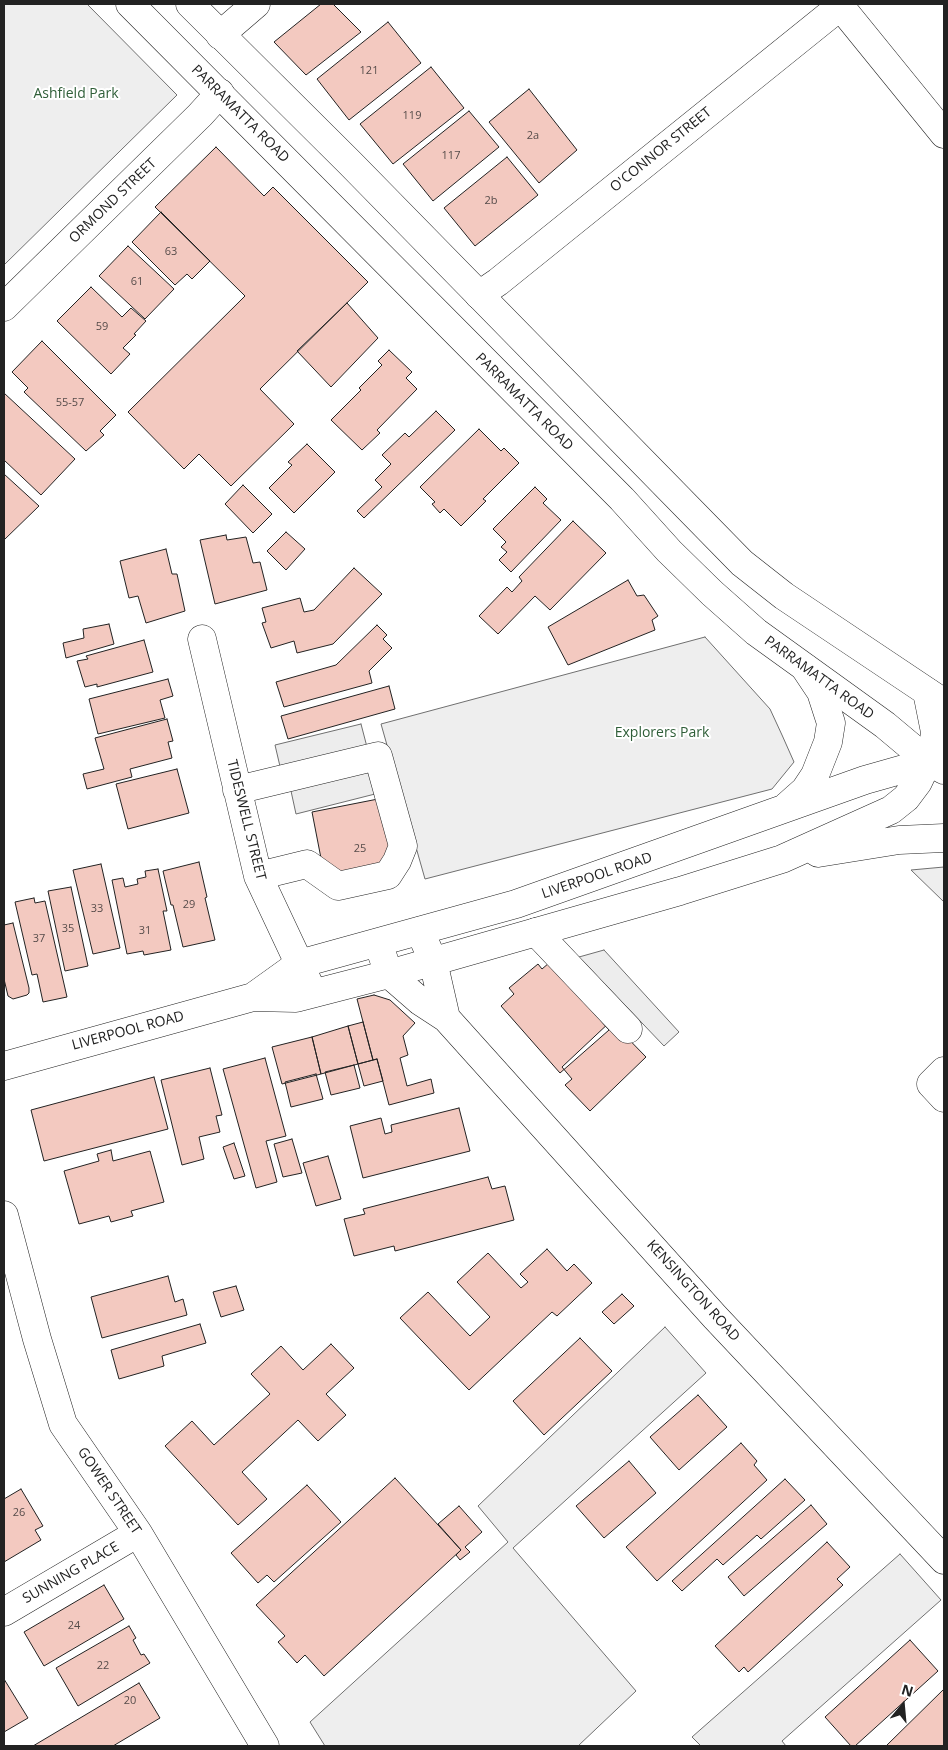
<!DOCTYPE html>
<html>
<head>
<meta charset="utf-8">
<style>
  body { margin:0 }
  #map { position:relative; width:948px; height:1750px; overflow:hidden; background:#fff; font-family:"Open Sans",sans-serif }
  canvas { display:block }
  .frame { position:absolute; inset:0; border:5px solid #222; pointer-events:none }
  .north { position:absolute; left:878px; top:1680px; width:50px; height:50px; -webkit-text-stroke:4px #fff; paint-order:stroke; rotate:17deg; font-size:14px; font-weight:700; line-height:20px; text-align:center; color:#222 }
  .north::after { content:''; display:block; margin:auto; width:18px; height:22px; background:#222; clip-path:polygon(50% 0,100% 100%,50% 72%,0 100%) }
</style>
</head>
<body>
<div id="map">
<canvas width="948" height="1750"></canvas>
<div class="frame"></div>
<div class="north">N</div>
</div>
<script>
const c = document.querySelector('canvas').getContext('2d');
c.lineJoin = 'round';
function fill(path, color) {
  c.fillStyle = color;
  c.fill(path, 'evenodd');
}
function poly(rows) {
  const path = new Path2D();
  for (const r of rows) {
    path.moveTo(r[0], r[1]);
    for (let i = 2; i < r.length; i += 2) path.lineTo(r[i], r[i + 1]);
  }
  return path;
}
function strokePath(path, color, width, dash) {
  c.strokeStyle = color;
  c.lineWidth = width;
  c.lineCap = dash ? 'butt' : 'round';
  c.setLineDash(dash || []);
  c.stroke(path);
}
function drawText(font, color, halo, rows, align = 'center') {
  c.font = font + ' "Open Sans",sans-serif';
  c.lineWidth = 4;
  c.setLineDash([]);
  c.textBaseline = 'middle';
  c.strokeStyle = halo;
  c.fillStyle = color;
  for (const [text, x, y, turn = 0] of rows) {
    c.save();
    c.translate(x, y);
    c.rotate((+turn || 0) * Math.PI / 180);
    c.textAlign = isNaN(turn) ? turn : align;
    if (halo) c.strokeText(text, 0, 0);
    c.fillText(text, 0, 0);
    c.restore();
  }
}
const green = poly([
  [4,4,87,4,177,95,4,265,4,4],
  [705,637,770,709,782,735,794,762,772,789,425,879,381,724,705,637],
  [944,867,944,902,911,870,944,867],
  [665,1327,706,1373,513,1548,636,1691,578,1746,325,1746,310,1722,508,1542,478,1506,665,1327],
  [900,1554,941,1600,782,1741,786,1746,701,1746,692,1737,900,1554]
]);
const parking = poly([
  [361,724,379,793,296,814,291,791,286,792,275,745,361,724],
  [604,950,679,1032,664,1046,579,957,604,950]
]);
const building = poly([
  [321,4,333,4,361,32,306,75,274,42,321,4],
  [388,22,421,63,349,120,317,79,388,22],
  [431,67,464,108,393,164,360,124,431,67],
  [529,89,577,150,539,183,489,122,529,89],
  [469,111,499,147,433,201,403,164,469,111],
  [216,147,264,196,273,187,368,282,260,389,294,424,231,486,199,454,184,469,128,412,245,296,155,207,216,147],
  [507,157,538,195,475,246,444,208,507,157],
  [161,212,210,261,192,279,187,274,175,285,132,242,161,212],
  [128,246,174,289,145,319,99,276,128,246],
  [91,287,122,317,131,308,146,321,134,334,136,335,123,348,130,354,111,374,57,321,91,287],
  [347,303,378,338,331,387,297,351,347,303],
  [42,341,116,415,100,431,104,435,86,451,24,392,28,388,12,372,42,341],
  [389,350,412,372,406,378,417,389,377,430,380,433,362,450,331,420,361,390,359,388,382,365,378,361,389,350],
  [4,393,75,459,41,495,4,460,4,393],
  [436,411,455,430,364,518,357,511,382,487,375,480,391,464,382,455,405,433,409,437,436,411],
  [479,429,501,451,504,448,519,463,483,499,486,501,461,526,444,509,440,513,432,504,435,502,420,487,479,429],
  [307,444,335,472,294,513,269,488,292,465,288,462,307,444],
  [4,474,39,506,4,540,4,474],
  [243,485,272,514,253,533,225,504,243,485],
  [535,487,547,499,543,503,561,520,511,572,499,560,507,552,501,547,506,542,493,529,535,487],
  [573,521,606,553,550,610,535,596,498,634,479,616,507,587,512,592,522,581,519,577,573,521],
  [286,532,305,549,286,570,267,551,286,532],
  [226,535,227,540,246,537,253,563,260,562,267,590,215,604,200,540,226,535],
  [166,549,172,574,177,574,185,611,146,623,138,596,129,598,120,561,166,549],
  [354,568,382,594,333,644,297,653,294,641,271,648,262,623,266,622,262,608,300,598,304,612,314,610,354,568],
  [628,580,637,596,644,595,658,616,652,620,655,630,568,665,548,627,628,580],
  [109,624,114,644,66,658,63,643,84,638,83,629,109,624],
  [377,625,387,635,383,639,392,648,369,671,372,683,284,707,276,682,336,665,377,625],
  [144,640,153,672,97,687,97,684,85,687,77,661,88,659,86,656,144,640],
  [168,679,173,696,160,700,165,718,98,734,89,699,168,679],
  [389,686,395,709,288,739,281,716,389,686],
  [167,719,173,741,168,742,172,758,130,769,132,777,87,789,83,774,104,769,95,738,167,719],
  [177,769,189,813,128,829,116,784,177,769],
  [378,799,384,829,396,826,404,869,326,884,312,812,378,799],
  [199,862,207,897,205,898,215,940,183,947,173,905,171,905,163,871,199,862],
  [101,864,120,948,93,954,73,870,101,864],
  [158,869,167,911,163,911,171,950,144,955,143,951,127,954,112,880,123,878,125,887,138,884,137,879,146,877,145,871,158,869],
  [71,887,88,966,65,971,48,891,71,887],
  [34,898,35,903,45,901,67,997,43,1002,37,974,32,975,15,902,34,898],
  [13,923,29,988,29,993,27,995,13,999,8,996,4,979,4,925,13,923],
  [549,963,609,1030,560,1073,501,1006,514,994,509,988,538,964,542,969,549,963],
  [374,995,390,1000,415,1023,403,1036,408,1055,400,1058,407,1086,431,1079,434,1093,389,1105,377,1059,373,1060,357,999,374,995],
  [611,1021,646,1057,590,1111,565,1085,572,1079,562,1067,611,1021],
  [363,1022,373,1060,358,1064,348,1026,363,1022],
  [348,1026,358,1064,321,1074,312,1037,348,1026],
  [312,1037,321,1074,282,1084,272,1047,312,1037],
  [265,1058,286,1136,266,1141,277,1182,256,1188,223,1069,265,1058],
  [377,1059,383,1081,364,1086,358,1064,377,1059],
  [354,1065,360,1088,331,1095,325,1072,354,1065],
  [210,1068,222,1115,216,1116,220,1132,199,1137,204,1159,182,1165,161,1080,210,1068],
  [316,1074,323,1099,291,1107,285,1082,316,1074],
  [154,1077,168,1129,44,1161,31,1110,154,1077],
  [459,1108,470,1151,363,1178,350,1126,381,1118,385,1134,392,1132,391,1125,459,1108],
  [292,1139,302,1173,283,1177,274,1144,292,1139],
  [234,1143,245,1176,234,1179,223,1147,234,1143],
  [111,1150,113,1161,150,1151,164,1202,131,1211,133,1216,111,1222,109,1216,79,1224,64,1171,99,1161,97,1154,111,1150],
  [328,1156,341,1199,316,1206,303,1163,328,1156],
  [488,1177,492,1189,505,1186,514,1220,395,1251,394,1246,354,1256,344,1219,365,1214,363,1209,488,1177],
  [547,1249,567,1271,574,1264,592,1283,557,1316,552,1312,469,1390,400,1318,428,1292,470,1336,490,1317,457,1282,488,1253,521,1288,528,1282,520,1274,547,1249],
  [168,1276,175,1302,183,1299,187,1315,102,1338,91,1297,168,1276],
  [236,1286,244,1310,221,1317,213,1292,236,1286],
  [622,1294,634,1306,614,1324,602,1312,622,1294],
  [200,1324,206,1343,162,1356,164,1366,119,1379,111,1350,200,1324],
  [580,1338,612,1371,544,1435,513,1401,580,1338],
  [331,1344,354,1368,326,1394,346,1415,318,1441,298,1420,242,1472,267,1499,238,1525,165,1446,192,1421,214,1445,270,1394,251,1374,281,1346,303,1370,331,1344],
  [698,1395,727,1427,679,1470,650,1437,698,1395],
  [741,1443,757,1461,754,1465,767,1480,657,1581,626,1547,741,1443],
  [629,1461,656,1493,604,1538,576,1506,629,1461],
  [395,1478,461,1550,324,1676,305,1655,297,1663,278,1642,285,1636,256,1605,395,1478],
  [785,1479,805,1500,761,1539,757,1535,723,1565,717,1559,682,1591,672,1581,785,1479],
  [307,1485,341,1522,274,1582,267,1575,258,1583,231,1553,307,1485],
  [21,1489,43,1526,35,1530,41,1540,4,1562,4,1499,21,1489],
  [811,1505,827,1524,744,1596,728,1577,811,1505],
  [459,1506,482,1532,465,1547,470,1552,460,1560,456,1555,461,1550,438,1524,459,1506],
  [827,1542,850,1567,837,1579,843,1585,748,1672,744,1667,739,1672,715,1646,827,1542],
  [104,1585,124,1619,44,1666,24,1632,104,1585],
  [129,1626,136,1638,133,1640,141,1655,144,1654,150,1663,78,1706,56,1668,129,1626],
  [910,1640,938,1671,855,1746,851,1746,825,1717,910,1640],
  [4,1679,28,1718,4,1732,4,1679],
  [139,1683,160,1718,113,1746,33,1746,139,1683],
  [944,1689,944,1746,886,1746,944,1689]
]);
const minor = poly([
  [840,6,944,134],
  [220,35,256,4],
  [479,295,498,282,843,4],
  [4,307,200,115,220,93],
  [202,639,258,876,313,993],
  [237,790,378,756,403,846,397,861,388,875,338,886,307,864,258,876],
  [420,931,433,961,446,1018],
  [536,932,628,1029],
  [378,943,389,974,420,1001,446,1018,715,1317,944,1560],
  [944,1071,931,1084,944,1098],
  [4,1215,37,1339,63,1424,138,1533,265,1746],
  [4,1612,138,1533]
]);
const major = poly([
  [130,4,622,499,669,551,712,593,756,632,885,725,928,761,944,770],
  [190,4,350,163,742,563,784,596,944,703]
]);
const highway = poly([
  [787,806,805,790,815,775,828,742,831,723,821,692,805,668],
  [818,853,899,840,944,838],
  [253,997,299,964,516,904,865,780,939,759],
  [4,1066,253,997,296,998,389,974,680,891,782,859,891,810,906,798,918,782,928,761,933,748,935,732,927,692]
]);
const numberNames = [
  ["121",369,71],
  ["119",412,116],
  ["2a",533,136],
  ["117",451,156],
  ["2b",491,201],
  ["63",171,252],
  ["61",137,282],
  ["59",102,327],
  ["55-57",70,403],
  ["25",360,849],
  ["29",189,905],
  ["33",97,909],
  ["35",68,929],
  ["31",145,931],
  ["37",39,939],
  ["26",19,1513],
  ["24",74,1626],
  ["22",103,1666],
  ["20",130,1701]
];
const parkNames = [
  ["Ashfield Park",76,94],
  ["Explorers Park",662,733]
];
const streetNames = [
  ["PARRAMATTA ROAD",240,114,45],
  ["O'CONNOR STREET",661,150,-39],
  ["ORMOND STREET",113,201,-44],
  ["PARRAMATTA ROAD",524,402,45],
  ["PARRAMATTA ROAD",819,678,36],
  ["TIDESWELL STREET",246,820,76],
  ["LIVERPOOL ROAD",597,876,-19],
  ["LIVERPOOL ROAD",128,1031,-15],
  ["KENSINGTON ROAD",693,1291,48],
  ["GOWER STREET",109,1491,56],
  ["SUNNING PLACE",71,1573,-30]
];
fill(green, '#eee');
strokePath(green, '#6f6f6f', 1);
fill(parking, '#ededed');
strokePath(parking, '#6f6f6f', 1);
fill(building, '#f3c9c0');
strokePath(building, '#222', 1);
strokePath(minor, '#222', 29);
strokePath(major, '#222', 29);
strokePath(highway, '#222', 29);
strokePath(minor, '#fff', 28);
strokePath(major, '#fff', 28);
strokePath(highway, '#fff', 28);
drawText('11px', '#564c4a', null, numberNames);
drawText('14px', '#2f5e38', '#fff', parkNames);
drawText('14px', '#222', '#fff', streetNames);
</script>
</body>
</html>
